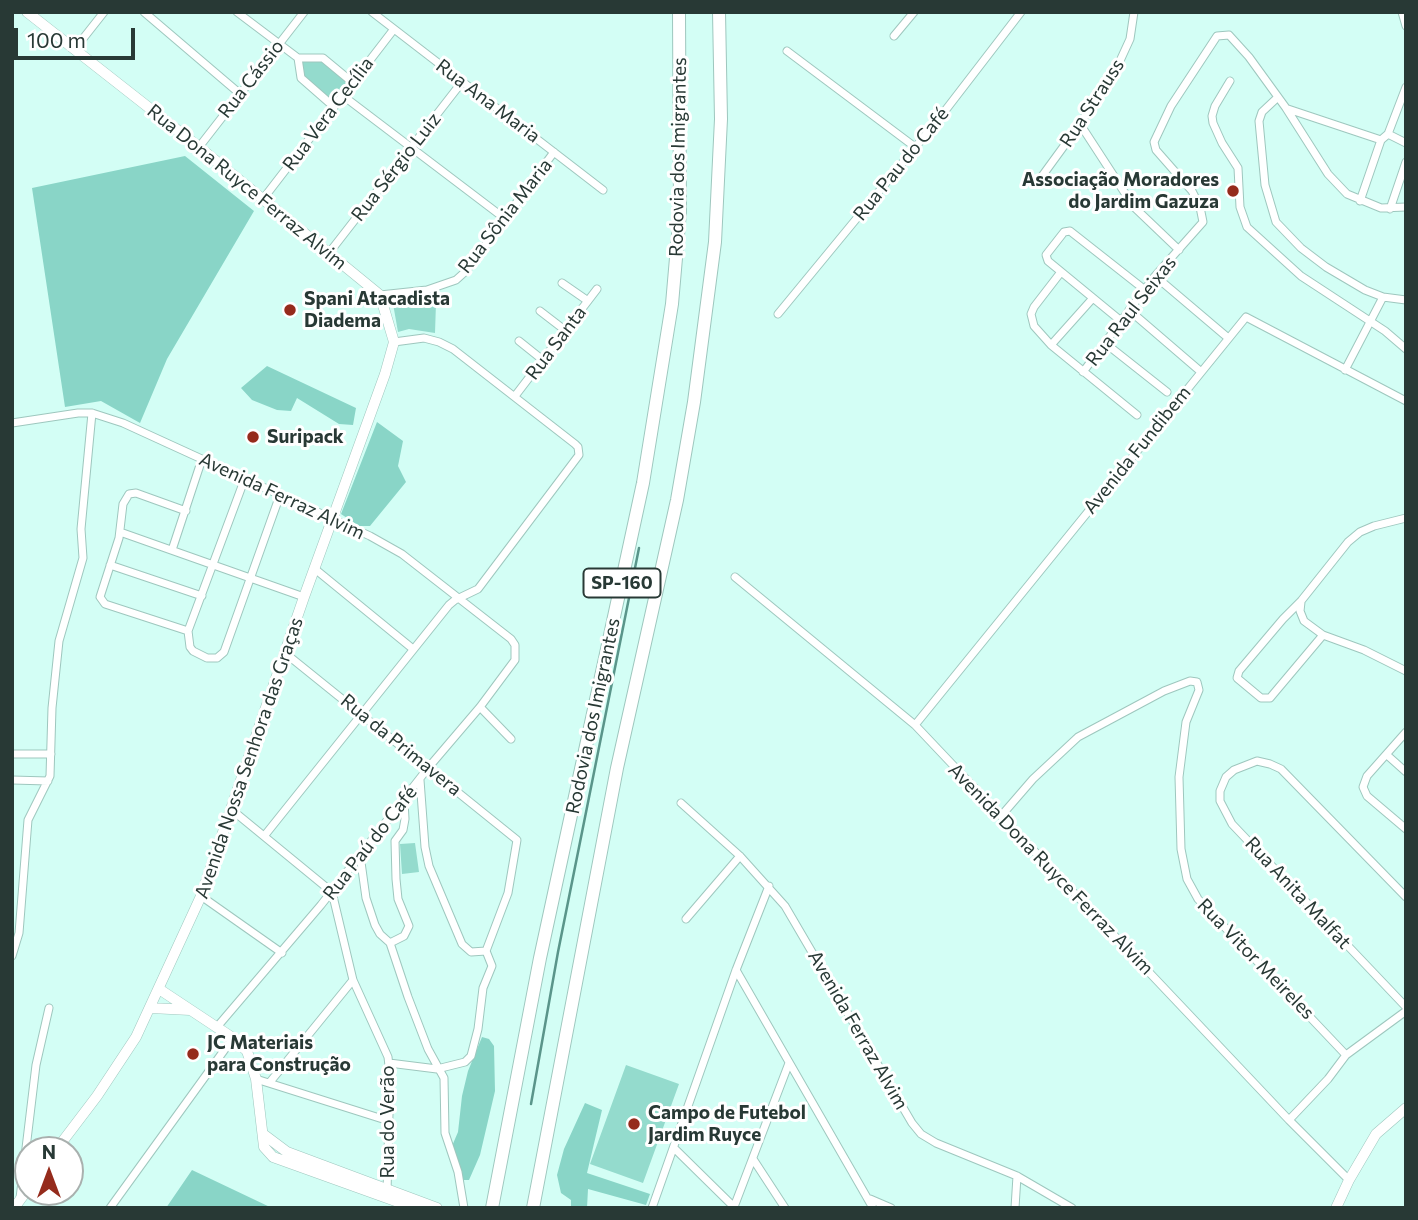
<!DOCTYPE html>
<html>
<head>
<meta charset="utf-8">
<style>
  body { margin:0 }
  #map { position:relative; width:1418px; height:1220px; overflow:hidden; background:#d3fef5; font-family:Commissioner,sans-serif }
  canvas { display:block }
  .frame { position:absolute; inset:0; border:14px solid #283935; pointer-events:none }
  .north { position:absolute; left:14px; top:1136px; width:70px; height:70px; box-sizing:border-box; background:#fff; border:2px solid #a9b0ae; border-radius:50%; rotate:0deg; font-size:19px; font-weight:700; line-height:28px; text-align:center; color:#283935 }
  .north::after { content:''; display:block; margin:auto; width:24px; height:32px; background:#952b1c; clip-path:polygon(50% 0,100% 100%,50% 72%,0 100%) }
  .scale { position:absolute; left:14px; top:28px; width:121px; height:32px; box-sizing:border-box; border:4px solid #283935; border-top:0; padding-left:9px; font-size:21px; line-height:24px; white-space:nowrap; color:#283935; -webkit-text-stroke:5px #fff; paint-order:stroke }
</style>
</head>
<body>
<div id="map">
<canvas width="1418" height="1220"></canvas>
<div class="frame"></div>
<div class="north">N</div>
<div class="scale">100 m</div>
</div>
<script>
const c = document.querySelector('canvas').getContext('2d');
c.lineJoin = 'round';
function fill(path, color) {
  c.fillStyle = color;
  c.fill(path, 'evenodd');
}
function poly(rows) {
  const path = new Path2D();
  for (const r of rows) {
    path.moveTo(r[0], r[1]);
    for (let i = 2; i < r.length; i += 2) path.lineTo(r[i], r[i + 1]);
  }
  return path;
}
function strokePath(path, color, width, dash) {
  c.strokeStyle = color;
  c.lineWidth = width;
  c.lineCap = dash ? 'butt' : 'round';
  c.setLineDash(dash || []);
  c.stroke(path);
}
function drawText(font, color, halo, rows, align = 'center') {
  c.font = font + ' Commissioner,sans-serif';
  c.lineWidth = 6;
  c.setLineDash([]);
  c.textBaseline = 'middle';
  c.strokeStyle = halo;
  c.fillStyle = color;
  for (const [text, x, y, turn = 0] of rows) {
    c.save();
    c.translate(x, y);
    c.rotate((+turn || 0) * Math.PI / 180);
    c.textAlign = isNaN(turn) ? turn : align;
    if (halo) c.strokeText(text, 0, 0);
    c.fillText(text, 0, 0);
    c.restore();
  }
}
const green = poly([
  [316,56,352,82,333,106,301,78,298,58],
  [434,296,436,303,435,333,409,329,398,332,392,298,414,299],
  [415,843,419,872,402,874,400,844],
  [626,1065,679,1084,643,1183,590,1164]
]);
const forest = poly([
  [185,156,254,211,167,359,140,423,101,401,65,407,32,188],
  [267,366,356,408,353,425,339,424,297,398,291,411,277,410,252,400,241,388],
  [377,422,403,441,398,466,406,482,370,526,359,526,341,514],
  [482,1037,489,1039,494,1046,495,1091,480,1155,469,1180,463,1180,452,1146,458,1132,462,1096,468,1071],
  [585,1103,602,1110,587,1173,650,1194,646,1205,588,1189,587,1208,571,1208,571,1200,561,1193,557,1175,564,1149],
  [192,1170,272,1208,166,1208]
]);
const stream = poly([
  [531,1104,558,952,639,548]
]);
const minor = poly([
  [144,12,239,93],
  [237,12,298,58],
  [372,12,603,190],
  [1402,12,1406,26],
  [894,36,914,12],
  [74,50,104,12],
  [787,51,915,147],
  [298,58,301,78,333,106],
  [298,58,323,58,352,82],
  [1230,81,1215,106,1212,116,1213,123,1222,143,1238,168,1240,207,1247,227,1301,276,1385,331,1406,349],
  [1406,87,1388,134,1406,143],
  [342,95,504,218],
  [1278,97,1262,112,1259,121,1265,185,1276,222,1301,248,1326,267,1365,290,1383,297,1406,300],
  [1288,109,1381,140,1388,134],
  [1080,124,1134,207,1179,250],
  [199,147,304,12],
  [1032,183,1037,183,1080,124,1119,63,1130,39,1134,12],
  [263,199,394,29],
  [1360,201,1381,140],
  [1390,209,1406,162],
  [329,253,462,82],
  [1061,272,1034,307,1031,314,1034,326,1051,345,1137,415],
  [1155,276,1227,337],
  [562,283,588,301],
  [380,295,427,290,456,280,466,271,554,152],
  [1129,310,1200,371],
  [540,311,566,331],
  [778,314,941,116,1021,12],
  [1121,321,1048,261,1046,255,1064,232,1070,231,1145,290],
  [519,341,544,361],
  [1105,343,1167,392],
  [1051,345,1093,298],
  [1345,370,1383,297],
  [1083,372,1155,276,1203,222,1200,207,1192,191,1156,150,1154,142,1171,106,1217,36,1229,35,1249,57,1286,108,1328,174,1347,194,1381,208,1406,207],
  [515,396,597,289],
  [12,423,78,413,92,413,123,423,370,536,402,554,511,639,515,645,515,660,480,707,428,768,321,905,217,1027],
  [245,478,188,631,190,647,193,651,207,658,217,658,224,652,280,495],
  [186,511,136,493,129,494,123,504,119,538,100,597,105,604,188,631],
  [120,532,304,597],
  [172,550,202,459],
  [110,565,202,596],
  [315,569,413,649],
  [735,577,915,725,1289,1120,1349,1180],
  [1301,602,1300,611,1304,621,1323,635,1364,650,1406,671],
  [1323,635,1270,698,1261,698,1237,678,1239,671,1283,619,1301,601,1348,542,1360,532,1374,526,1406,518],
  [285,653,517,840,508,893,486,951,492,966,483,988,478,1029,471,1056,465,1062,437,1069,389,1063],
  [480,707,511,739],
  [915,725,1246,317,1406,401],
  [1406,732,1367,776,1363,787,1367,796,1406,829],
  [12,754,51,754],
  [1387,755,1406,772],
  [12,780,48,781],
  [420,780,425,847,429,866,462,944,471,952,486,951],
  [681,803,740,856,785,906,912,1123,921,1134,936,1143,1017,1176,1072,1208],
  [232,810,332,892,353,980,388,1057,390,1075,387,1193],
  [1001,816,1033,779,1078,737,1164,691,1190,681,1197,682,1199,690,1186,722,1179,777,1181,849,1187,879,1198,899,1346,1055],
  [265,835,449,605,455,600,478,589,579,455,578,447,575,444,453,349,439,342,424,338,394,342],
  [360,855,366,898,375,925,380,934,390,943,408,997,428,1049,444,1078,445,1133,458,1172,464,1208],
  [201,896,282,953],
  [1406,897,1281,769,1270,764,1257,761,1234,770,1226,777,1220,791,1220,801,1232,824,1406,1007],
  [686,919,740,856],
  [390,943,404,936,409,926,398,899,396,879,395,841,403,830,405,819,404,801],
  [12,956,19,933,28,820,50,776,52,708,59,641,83,558,81,529,92,413],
  [736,970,873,1208],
  [256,1079,389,1121],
  [270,1082,353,980],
  [1289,1120,1328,1079,1346,1055,1406,1011],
  [674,1148,735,1208],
  [753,1159,785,1208],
  [20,1198,36,1065,49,1008],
  [870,1199,891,1208],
  [734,1207,789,1063],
  [110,1208,233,1038],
  [652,1208,736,970,769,886],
  [1015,1208,1017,1176]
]);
const secondary = poly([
  [27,12,199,147,380,295,394,342,385,374,304,597,201,896,136,1037,97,1096,56,1150],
  [159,989,233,1038,247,1051,256,1079,264,1147,273,1157,415,1208],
  [151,1008,190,1010],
  [263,1134,287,1152,437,1208],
  [14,1208,28,1189],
  [1336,1208,1349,1180,1376,1134,1406,1108]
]);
const motorway = poly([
  [492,1208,540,958,643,483,672,304,680,212,679,12],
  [533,1208,617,768,677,500,694,402,715,242,721,119,719,12]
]);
const markers = [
  [1233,191,7,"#952b1c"],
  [290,310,7,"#952b1c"],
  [253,437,7,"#952b1c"],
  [193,1054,7,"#952b1c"],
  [634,1124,7,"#952b1c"]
];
const shields = [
  [622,583,77]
];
const shieldNames = [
  ["SP-160",622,583]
];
const streetNames = [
  ["Rua Cássio",251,79,-52],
  ["Rua Ana Maria",488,101,37],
  ["Rua Strauss",1092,103,-57],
  ["Rua Vera Cecília",328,114,-53],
  ["Rodovia dos Imigrantes",678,157,-89],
  ["Rua Pau do Café",901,164,-51],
  ["Rua Sérgio Luiz",396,167,-52],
  ["Rua Dona Ruyce Ferraz Alvim",247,187,39],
  ["Rua Sônia Maria",505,216,-52],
  ["Rua Raul Seixas",1131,311,-52],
  ["Rua Santa",556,343,-53],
  ["Avenida Fundibem",1137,450,-51],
  ["Avenida Ferraz Alvim",282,496,25],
  ["Rodovia dos Imigrantes",593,716,-78],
  ["Rua da Primavera",401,745,39],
  ["Avenida Nossa Senhora das Graças",249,758,-71],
  ["Rua Paú do Café",370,843,-52],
  ["Avenida Dona Ruyce Ferraz Alvim",1051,869,46],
  ["Rua Anita Malfat",1298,893,47],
  ["Rua Vitor Meireles",1256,959,46],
  ["Avenida Ferraz Alvim",858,1030,60],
  ["Rua do Verão",388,1122,-90]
];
const poiNames = [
  ["Associação Moradores",1219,180,"right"],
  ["do Jardim Gazuza",1219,202,"right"],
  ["Spani Atacadista",304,299],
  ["Diadema",304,321],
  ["Suripack",267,437],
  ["JC Materiais",207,1043],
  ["para Construção",207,1065],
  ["Campo de Futebol",648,1113],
  ["Jardim Ruyce",648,1135]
];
fill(green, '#94dbcd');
fill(forest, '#89d5c7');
strokePath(stream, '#5a958a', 2.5);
strokePath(minor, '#9ec7be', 9);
strokePath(secondary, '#9ec7be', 11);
strokePath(motorway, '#9ec7be', 14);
strokePath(minor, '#fff', 7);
strokePath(secondary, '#fff', 10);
strokePath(motorway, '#fff', 12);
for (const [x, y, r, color] of markers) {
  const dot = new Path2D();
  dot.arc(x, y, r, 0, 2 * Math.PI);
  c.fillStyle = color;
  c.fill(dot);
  strokePath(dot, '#fff', 2.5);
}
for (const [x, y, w] of shields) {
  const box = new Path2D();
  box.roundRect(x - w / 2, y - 14.5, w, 29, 5);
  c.fillStyle = '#fff';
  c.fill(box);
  strokePath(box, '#283935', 2);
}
drawText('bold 18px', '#283935', null, shieldNames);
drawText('19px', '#283935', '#fff', streetNames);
drawText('bold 19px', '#283935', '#fff', poiNames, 'left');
</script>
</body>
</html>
